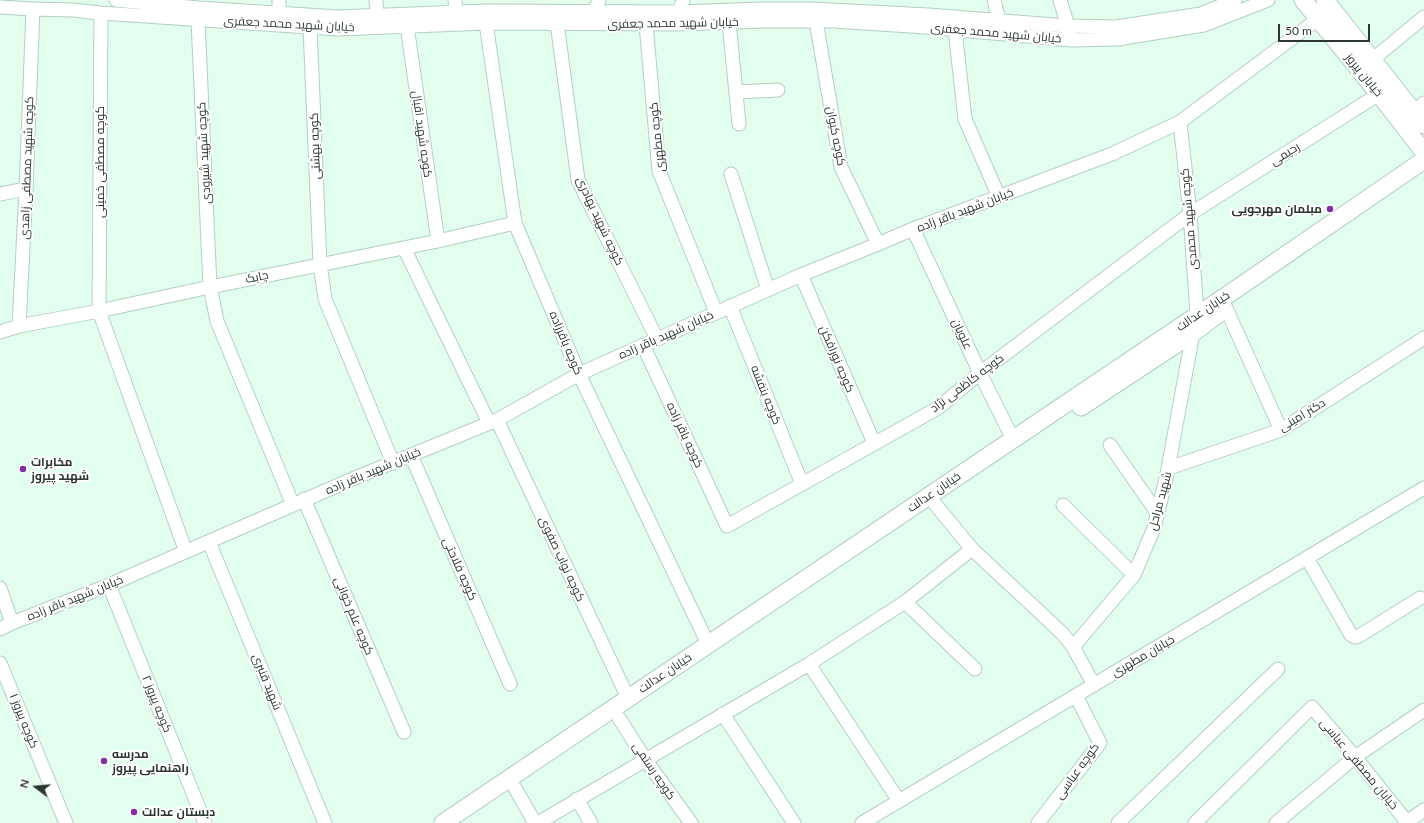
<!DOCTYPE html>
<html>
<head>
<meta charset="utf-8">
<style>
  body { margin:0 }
  #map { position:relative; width:1424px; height:823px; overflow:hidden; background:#e2feef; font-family:Lato,sans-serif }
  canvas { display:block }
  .north { position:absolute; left:16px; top:767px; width:40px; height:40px; -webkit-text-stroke:3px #fff; paint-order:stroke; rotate:286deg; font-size:11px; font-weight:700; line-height:16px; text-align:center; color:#2b3631 }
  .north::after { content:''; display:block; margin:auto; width:14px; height:18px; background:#2b3631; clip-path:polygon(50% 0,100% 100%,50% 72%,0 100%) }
  .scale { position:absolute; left:1278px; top:24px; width:92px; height:18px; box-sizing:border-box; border:2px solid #2b3631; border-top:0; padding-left:5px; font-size:12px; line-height:14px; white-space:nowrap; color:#2b3631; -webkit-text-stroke:3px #fff; paint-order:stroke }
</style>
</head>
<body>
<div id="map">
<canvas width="1424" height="823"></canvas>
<div class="north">N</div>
<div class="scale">50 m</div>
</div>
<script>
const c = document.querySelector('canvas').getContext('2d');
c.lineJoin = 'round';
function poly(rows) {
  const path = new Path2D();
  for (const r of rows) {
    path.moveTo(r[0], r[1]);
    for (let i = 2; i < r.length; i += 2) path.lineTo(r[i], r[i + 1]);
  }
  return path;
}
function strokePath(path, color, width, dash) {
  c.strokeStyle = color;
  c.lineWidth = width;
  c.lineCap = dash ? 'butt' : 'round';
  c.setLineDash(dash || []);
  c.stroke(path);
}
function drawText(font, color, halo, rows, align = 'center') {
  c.font = font + ' Lato,Cairo,sans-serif';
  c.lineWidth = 4;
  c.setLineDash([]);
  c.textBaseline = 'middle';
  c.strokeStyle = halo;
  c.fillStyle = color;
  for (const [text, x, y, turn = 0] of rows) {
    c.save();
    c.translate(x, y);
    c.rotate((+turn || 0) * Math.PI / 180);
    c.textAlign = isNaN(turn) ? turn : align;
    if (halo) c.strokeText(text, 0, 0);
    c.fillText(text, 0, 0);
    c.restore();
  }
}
const minor = poly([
  [116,0,199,8,338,17,486,11,679,12,762,9,811,9,928,15,1067,26,1116,27,1201,14,1235,0],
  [279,0,279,13],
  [376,0,377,15],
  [455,0,456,12],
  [994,0,999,21],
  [1060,0,1070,33],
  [0,7,33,9,72,10,101,13,338,29,486,23,679,24,763,21,833,21,926,27,1072,40,1117,39,1204,25,1268,0],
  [594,12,599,0],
  [679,12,683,0],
  [101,13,99,311,186,552],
  [198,20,210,287,217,321,293,505],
  [816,21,841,167,878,244],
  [729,22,739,124],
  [486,23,515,223,579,374,708,644],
  [557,23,578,180,657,339],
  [646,24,659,171,716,312],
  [407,26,438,241],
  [310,27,320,264,325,299,393,463],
  [955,30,965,119,999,197],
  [1372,60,1424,17],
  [736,92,778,90],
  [1413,112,1424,103],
  [1180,122,1190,214,1197,315],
  [731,174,768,290],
  [0,194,26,189],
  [913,229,980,373,1013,439],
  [404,248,489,423],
  [801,275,874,443],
  [730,306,802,484],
  [1226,308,1281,430],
  [19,326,26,189,33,9],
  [0,332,19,326,99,311,210,287,438,241,515,223],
  [643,345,727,526,938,408,980,373,1190,214,1379,94],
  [497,420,628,698],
  [1110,445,1158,514],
  [411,455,510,684],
  [1169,468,1281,430,1424,338],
  [304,499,404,732],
  [935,504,972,549,1063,634,1073,647,1094,685],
  [1063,505,1134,575],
  [209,542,325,823],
  [1307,558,1351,635,1355,637,1359,636,1420,598],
  [109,585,205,823],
  [0,588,12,623],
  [905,602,975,669],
  [0,629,12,623,109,585,355,478,497,420,579,374,801,275,878,244,913,229,1112,154,1180,122,1318,19],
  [1073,647,1134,575,1154,528,1167,474,1193,333],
  [0,663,66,823],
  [809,664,899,801],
  [723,714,794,823],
  [619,718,645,759,691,823],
  [515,788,535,823],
  [577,799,591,823],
  [538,823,809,664,905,602,972,549],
  [862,823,1424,488],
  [1038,823,1100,743,1076,696],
  [1118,823,1278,669],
  [1195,823,1312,707,1355,757,1407,822],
  [1276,823,1355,757,1424,710],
  [1405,823,1424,810]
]);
const major = poly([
  [1303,0,1379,94,1424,152],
  [1325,0,1424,125],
  [1081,407,1193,333,1221,312],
  [443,823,1226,296,1424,160]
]);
const markers = [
  [1330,209,4,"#7f31a2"],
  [23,469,4,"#7f31a2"],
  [104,761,4,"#7f31a2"],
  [134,812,4,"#7f31a2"]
];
const streetNames = [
  ["خیابان شهید محمد جعفری",673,23,-1],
  ["خیابان شهید محمد جعفری",289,24,3],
  ["خیابان شهید محمد جعفری",996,33,5],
  ["خیابان پیروز",1364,75,51],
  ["کوچه شهید اقبال",422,134,82],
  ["کوچه کیوان",836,136,79],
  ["کوچه مطهری",657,137,-96],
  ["کوچه بهشتی",315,146,-92],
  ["کوچه شهید شیرودی",204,153,-93],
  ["رحیمی",1285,154,-32],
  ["کوچه مصطفی خمینی",100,162,-90],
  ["کوچه شهید مصطفی زاهدی",27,168,-88],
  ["خیابان شهید باقر زاده",965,210,-21],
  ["کوچه شهید محمدی",1189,219,-95],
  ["کوچه شهید بهادری",600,221,65],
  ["چابک",257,277,-11],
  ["خیابان عدالت",1203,311,-34],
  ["علویان",962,334,65],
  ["خیابان شهید باقر زاده",666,335,-24],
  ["کوچه باقرزاده",566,343,67],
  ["کوچه نورافکن",837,359,67],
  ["کوچه کاظمی نژاد",967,383,-37],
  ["کوچه بنفشه",766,395,68],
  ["دکتر امینی",1302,415,-31],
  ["کوچه باقر زاده",685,435,65],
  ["خیابان شهید باقر زاده",373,471,-23],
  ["خیابان عدالت",934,492,-34],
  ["شهید مراحل",1160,501,-75],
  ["کوچه نواب صفوی",562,559,65],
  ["کوچه فلاحتی",460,569,66],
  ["خیابان شهید باقر زاده",75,598,-22],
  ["کوچه علم خوانی",354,616,67],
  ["خیابان مطهری",1143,656,-30],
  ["خیابان عدالت",665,673,-34],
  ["شهید قنبری",267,682,68],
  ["کوچه پیروز ۲",157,704,68],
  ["کوچه پیروز ۱",24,721,68],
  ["خیابان مصطفی عباسی",1359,764,50],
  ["کوچه رستمی",654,771,56],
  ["کوچه عباسی",1077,771,-54]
];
const poiNames = [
  ["مبلمان مهرجویی",1322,209,"right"],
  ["مخابرات",31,462],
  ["شهید پیروز",31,476],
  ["مدرسه",112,754],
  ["راهنمایی پیروز",112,768],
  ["دبستان عدالت",142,812]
];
strokePath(minor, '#b4cfc1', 15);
strokePath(major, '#b4cfc1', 19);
strokePath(minor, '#fff', 13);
strokePath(major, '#fff', 17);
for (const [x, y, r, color] of markers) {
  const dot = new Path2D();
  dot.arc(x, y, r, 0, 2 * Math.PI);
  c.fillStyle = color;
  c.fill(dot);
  strokePath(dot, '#fff', 1.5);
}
drawText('12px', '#2b3631', '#fff', streetNames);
drawText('bold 12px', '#2b3631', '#fff', poiNames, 'left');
</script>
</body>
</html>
